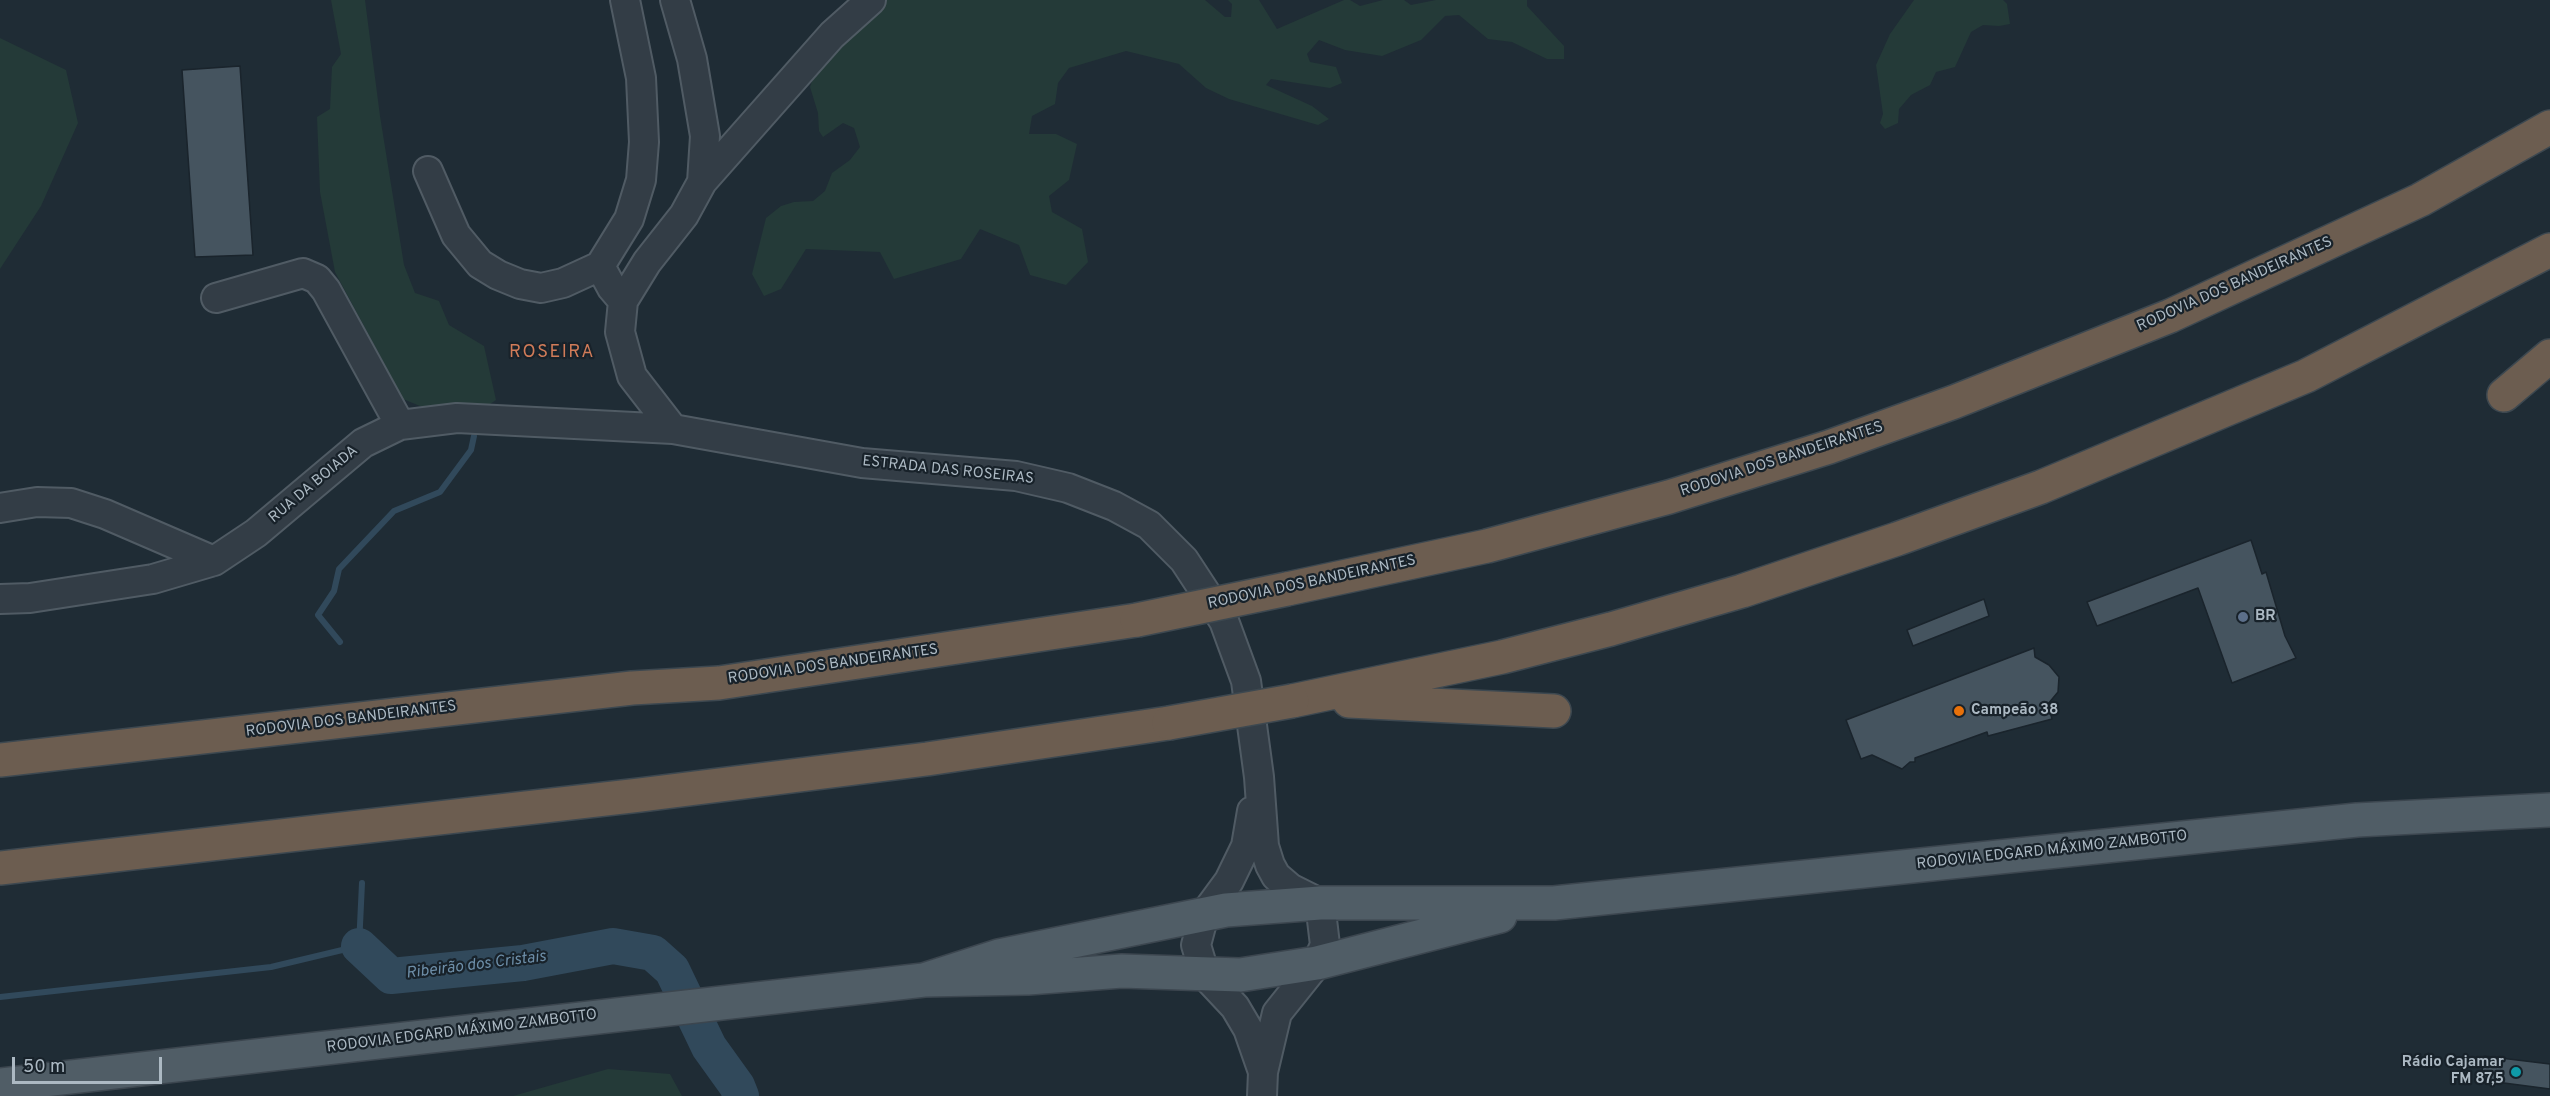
<!DOCTYPE html>
<html>
<head>
<meta charset="utf-8">
<style>
  body { margin:0 }
  #map { position:relative; width:2550px; height:1096px; overflow:hidden; background:#1f2c35; font-family:Overpass,sans-serif }
  canvas { display:block }
  .scale { position:absolute; left:12px; top:1057px; width:150px; height:27px; box-sizing:border-box; border:3px solid #acb9c3; border-top:0; padding-left:8px; font-size:18px; line-height:21px; white-space:nowrap; color:#acb9c3; -webkit-text-stroke:4px #18222a; paint-order:stroke }
</style>
</head>
<body>
<div id="map">
<canvas width="2550" height="1096"></canvas>
<div class="scale">50 m</div>
</div>
<script>
const c = document.querySelector('canvas').getContext('2d');
c.lineJoin = 'round';
function fill(path, color) {
  c.fillStyle = color;
  c.fill(path, 'evenodd');
}
function poly(rows) {
  const path = new Path2D();
  for (const r of rows) {
    path.moveTo(r[0], r[1]);
    for (let i = 2; i < r.length; i += 2) path.lineTo(r[i], r[i + 1]);
  }
  return path;
}
function strokePath(path, color, width, dash) {
  c.strokeStyle = color;
  c.lineWidth = width;
  c.lineCap = dash ? 'butt' : 'round';
  c.setLineDash(dash || []);
  c.stroke(path);
}
function drawText(font, color, halo, rows, align = 'center') {
  c.font = font + ' Overpass,sans-serif';
  c.lineWidth = 4.5;
  c.setLineDash([]);
  c.textBaseline = 'middle';
  c.strokeStyle = halo;
  c.fillStyle = color;
  for (const [text, x, y, turn = 0] of rows) {
    c.save();
    c.translate(x, y);
    c.rotate((+turn || 0) * Math.PI / 180);
    c.textAlign = isNaN(turn) ? turn : align;
    if (halo) c.strokeText(text, 0, 0);
    c.fillText(text, 0, 0);
    c.restore();
  }
}
const green = poly([
  [331,0,365,0,380,116,404,265,415,293,439,301,449,325,484,346,496,400,483,409,453,406,420,406,403,399,335,272,320,192,317,117,330,109,332,67,341,54],
  [883,0,1205,0,1225,17,1231,17,1232,4,1228,0,1259,0,1277,29,1344,0,1350,0,1360,6,1383,0,1404,0,1411,5,1436,0,1527,0,1527,6,1564,46,1564,59,1547,59,1512,42,1488,39,1459,15,1445,16,1421,40,1382,56,1345,50,1319,40,1307,54,1310,62,1336,67,1342,83,1330,88,1271,79,1266,85,1312,106,1329,119,1318,125,1229,99,1206,88,1179,64,1126,51,1069,68,1058,83,1055,104,1032,116,1029,134,1056,134,1077,144,1069,180,1049,196,1052,212,1082,229,1088,262,1066,285,1030,275,1019,245,980,229,961,259,894,279,880,252,806,249,781,289,764,296,752,274,766,218,781,206,794,202,813,201,825,191,832,173,850,160,860,147,854,128,843,123,823,137,819,131,818,113,810,87,819,62],
  [1914,0,2003,0,2007,4,2010,24,1999,26,1983,25,1971,32,1955,67,1936,72,1930,85,1911,95,1899,109,1898,123,1885,129,1880,123,1883,114,1876,65,1890,34],
  [0,38,66,70,78,123,41,206,0,269],
  [608,1069,670,1074,682,1096,513,1096]
]);
const stream = poly([
  [340,642,318,615,334,591,339,569,394,511,440,492,471,450,474,436],
  [0,997,271,967,359,946,362,883]
]);
const river = poly([
  [359,946,391,976,523,963,613,946,653,953,672,970,709,1047,737,1086,741,1096]
]);
const building = poly([
  [240,66,253,255,195,257,182,70,240,66],
  [2251,540,2262,574,2266,572,2285,636,2296,658,2232,683,2198,588,2097,626,2087,602,2251,540],
  [1984,599,1989,616,1913,646,1907,630,1984,599],
  [2034,648,2035,657,2049,665,2059,677,2058,692,2048,704,2052,719,1988,736,1987,732,1915,758,1915,762,1910,762,1902,769,1872,755,1861,759,1846,720,2034,648],
  [2484,1056,2550,1064,2550,1089,2481,1080,2484,1056]
]);
const minor = poly([
  [428,171,456,235,480,264,498,275,520,284,541,288,563,283,600,266],
  [702,182,832,35,871,0],
  [216,298,303,273,317,279,326,290,400,425],
  [623,301,612,288,600,266,629,219,641,180,644,142,641,78,625,0],
  [673,429,632,376,620,332,623,301,647,262,684,215,702,182,705,136,692,59,675,0],
  [0,508,37,502,71,503,105,514,214,561],
  [0,599,30,598,153,579,214,561,256,533,363,443,400,425,457,418,673,429,862,463,1016,476,1068,488,1114,506,1149,525,1184,560,1224,621,1246,681,1259,777,1264,846,1270,865,1276,876,1290,888,1320,903,1325,945,1317,963,1277,1013,1263,1072,1262,1096],
  [1252,811,1246,846,1229,881,1204,915,1196,945,1205,975,1235,1007,1248,1029,1263,1072]
]);
const major = poly([
  [924,980,999,956,1226,910,1320,903,1554,903,2357,820,2550,810],
  [0,1085,924,980,1028,978,1122,971,1240,975,1317,963,1500,916]
]);
const highway = poly([
  [2504,395,2550,356],
  [1287,589,1487,546,1669,497,1829,447,1954,402,2170,316,2420,200,2550,127],
  [1292,701,1502,657,1611,629,1742,591,1897,539,2041,487,2306,376,2550,250],
  [1349,701,1554,711],
  [0,760,632,688,719,683,1137,620],
  [0,868,640,795,927,759,1169,723]
]);
const highwayBridge = poly([
  [1137,620,1287,589],
  [1169,723,1292,701]
]);
const markers = [
  [2243,617,6,"#5c6f8a"],
  [1959,711,6,"#e8710a"],
  [2516,1072,6,"#0f9aa8"]
];
const streetNames = [
  ["RODOVIA DOS BANDEIRANTES",2235,285,-24],
  ["RODOVIA DOS BANDEIRANTES",1782,460,-18],
  ["ESTRADA DAS ROSEIRAS",948,471,6],
  ["RUA DA BOIADA",314,485,-40],
  ["RODOVIA DOS BANDEIRANTES",1312,583,-12],
  ["RODOVIA DOS BANDEIRANTES",833,665,-8],
  ["RODOVIA DOS BANDEIRANTES",351,720,-7],
  ["RODOVIA EDGARD MÁXIMO ZAMBOTTO",2052,851,-6],
  ["RODOVIA EDGARD MÁXIMO ZAMBOTTO",462,1032,-7]
];
const poiNames = [
  ["BR",2255,617],
  ["Campeão 38",1971,711],
  ["Rádio Cajamar",2504,1063,"right"],
  ["FM 87,5",2504,1080,"right"]
];
const waterNames = [
  ["Ribeirão dos Cristais",476,966,-7]
];
const quarterNames = [
  ["ROSEIRA",552,353]
];
fill(green, '#243a38');
strokePath(stream, '#31495b', 6);
strokePath(river, '#31495b', 36);
fill(building, '#45545f');
strokePath(building, '#1a242c', 1.5);
strokePath(minor, '#505b64', 32);
strokePath(major, '#3c464f', 36);
strokePath(highway, '#3d4850', 36);
strokePath(minor, '#333d46', 28);
strokePath(major, '#505d66', 33);
strokePath(highway, '#6c5d50', 33);
strokePath(highwayBridge, '#3d4850', 36, []);
strokePath(highwayBridge, '#6c5d50', 33);
for (const [x, y, r, color] of markers) {
  const dot = new Path2D();
  dot.arc(x, y, r, 0, 2 * Math.PI);
  c.fillStyle = color;
  c.fill(dot);
  strokePath(dot, '#18222a', 2);
}
drawText('15px', '#acb9c3', '#18222a', streetNames);
drawText('bold 15px', '#acb9c3', '#18222a', poiNames, 'left');
drawText('italic 16px', '#6d8ea8', '#18222a', waterNames);
c.letterSpacing = '1.5px';
drawText('18px', '#d17c59', '#18222a', quarterNames);
c.letterSpacing = '0px';
</script>
</body>
</html>
